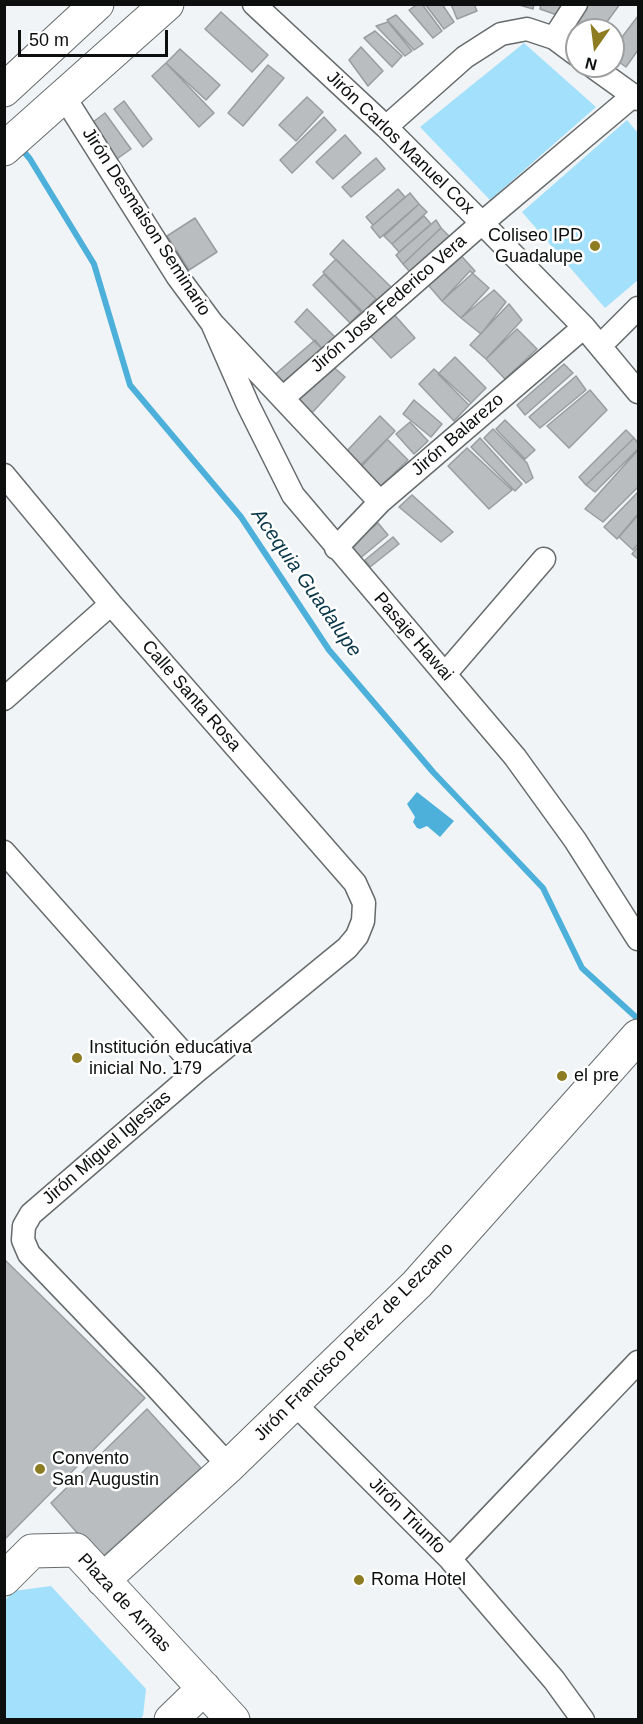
<!DOCTYPE html>
<html>
<head>
<meta charset="utf-8">
<style>
  body { margin:0 }
  #map { position:relative; width:643px; height:1724px; overflow:hidden; background:#f0f4f6; font-family:Helvetica,sans-serif }
  canvas { display:block }
  .frame { position:absolute; inset:0; border:6px solid #0d0f0f; pointer-events:none }
  .north { position:absolute; left:565px; top:18px; width:60px; height:60px; box-sizing:border-box; background:#fff; border:2px solid #9e9f9f; border-radius:50%; rotate:194deg; font-size:16px; font-weight:700; line-height:24px; text-align:center; color:#0d0f0f }
  .north::after { content:''; display:block; margin:auto; width:21px; height:27px; background:#8d7c21; clip-path:polygon(50% 0,100% 100%,50% 72%,0 100%) }
  .scale { position:absolute; left:18px; top:30px; width:150px; height:27px; box-sizing:border-box; border:3px solid #0d0f0f; border-top:0; padding-left:8px; font-size:18px; line-height:21px; white-space:nowrap; color:#0d0f0f; -webkit-text-stroke:4px #fff; paint-order:stroke }
</style>
</head>
<body>
<div id="map">
<canvas width="643" height="1724"></canvas>
<div class="frame"></div>
<div class="north">N</div>
<div class="scale">50 m</div>
</div>
<script>
const c = document.querySelector('canvas').getContext('2d');
c.lineJoin = 'round';
function fill(path, color) {
  c.fillStyle = color;
  c.fill(path, 'evenodd');
}
function poly(rows) {
  const path = new Path2D();
  for (const r of rows) {
    path.moveTo(r[0], r[1]);
    for (let i = 2; i < r.length; i += 2) path.lineTo(r[i], r[i + 1]);
  }
  return path;
}
function strokePath(path, color, width, dash) {
  c.strokeStyle = color;
  c.lineWidth = width;
  c.lineCap = dash ? 'butt' : 'round';
  c.setLineDash(dash || []);
  c.stroke(path);
}
function drawText(font, color, halo, rows, align = 'center') {
  c.font = font + ' Helvetica,sans-serif';
  c.lineWidth = 5;
  c.setLineDash([]);
  c.textBaseline = 'middle';
  c.strokeStyle = halo;
  c.fillStyle = color;
  for (const [text, x, y, turn = 0] of rows) {
    c.save();
    c.translate(x, y);
    c.rotate((+turn || 0) * Math.PI / 180);
    c.textAlign = isNaN(turn) ? turn : align;
    if (halo) c.strokeText(text, 0, 0);
    c.fillText(text, 0, 0);
    c.restore();
  }
}
const green = poly([
  [524,43,596,107,490,200,420,127],
  [627,120,638,133,638,280,605,308,522,212],
  [51,1586,146,1689,143,1716,140,1719,5,1720,5,1600,14,1591]
]);
const water = poly([
  [417,792,454,821,440,837,427,826,420,829,417,828,413,822,415,817,407,804]
]);
const stream = poly([
  [20,147,30,159,94,264,130,385,241,517,329,650,433,772,543,888,582,968,638,1019]
]);
const building = poly([
  [418,4,422,4,442,31,433,38,409,10,418,4],
  [425,4,442,4,454,22,444,29,425,4],
  [451,4,474,4,477,11,457,19,451,4],
  [516,4,534,4,533,9,516,4],
  [541,4,561,4,557,15,540,9,541,4],
  [584,4,620,4,601,30,583,30,571,21,584,4],
  [221,12,268,55,252,72,205,29,221,12],
  [396,15,423,44,414,50,387,20,396,15],
  [638,16,638,50,626,67,613,58,613,49,638,16],
  [388,22,412,51,405,56,376,26,388,22],
  [375,31,402,56,392,67,364,38,375,31],
  [361,47,383,71,368,86,349,60,361,47],
  [180,49,220,85,206,100,166,63,180,49],
  [166,63,214,113,199,127,152,76,166,63],
  [268,65,284,78,243,126,228,113,268,65],
  [307,97,323,112,296,141,279,125,307,97],
  [124,101,152,139,143,147,114,109,124,101],
  [105,113,131,149,114,161,89,125,105,113],
  [324,117,336,130,292,173,280,160,324,117],
  [345,135,361,153,333,179,316,162,345,135],
  [376,158,385,169,351,197,342,187,376,158],
  [398,189,405,197,373,225,366,217,398,189],
  [410,193,419,204,380,238,371,227,410,193],
  [419,204,427,212,392,244,384,236,419,204],
  [424,216,431,224,399,252,392,244,424,216],
  [195,218,217,252,189,270,167,236,195,218],
  [436,220,441,228,403,264,396,255,436,220],
  [441,228,451,238,410,272,403,264,441,228],
  [343,240,392,288,379,302,330,254,343,240],
  [456,250,475,271,442,301,423,279,456,250],
  [336,259,376,299,363,312,323,272,336,259],
  [470,271,489,288,461,318,442,301,470,271],
  [324,274,361,312,350,323,313,285,324,274],
  [494,290,506,302,481,334,461,318,494,290],
  [509,304,522,320,486,359,470,345,509,304],
  [307,309,336,338,324,351,295,322,307,309],
  [391,311,415,338,391,358,367,332,391,311],
  [517,329,537,349,505,379,486,359,517,329],
  [315,340,324,351,281,387,272,377,315,340],
  [455,357,486,388,469,405,438,374,455,357],
  [330,364,345,377,310,415,295,401,330,364],
  [564,364,573,373,525,415,517,405,564,364],
  [434,369,471,403,454,421,419,384,434,369],
  [576,376,586,390,540,428,529,417,576,376],
  [590,390,607,410,569,448,547,426,590,390],
  [414,400,442,424,431,437,403,414,414,400],
  [380,416,395,431,358,470,343,455,380,416],
  [505,420,535,450,525,459,496,429,505,420],
  [410,422,428,441,414,454,396,434,410,422],
  [493,429,527,463,533,478,526,483,484,438,493,429],
  [626,430,634,438,586,485,579,477,626,430],
  [480,438,522,484,515,491,471,447,480,438],
  [634,438,638,443,638,449,595,492,586,485,634,438],
  [387,439,408,460,380,487,360,466,387,439],
  [467,448,512,490,489,509,448,466,467,448],
  [638,450,638,487,603,522,585,509,638,450],
  [638,492,638,514,617,539,604,527,638,492],
  [412,495,453,532,441,542,399,507,412,495],
  [638,515,638,544,633,550,619,537,638,515],
  [378,523,388,535,358,560,348,547,378,523],
  [393,537,399,544,370,567,365,560,393,537],
  [638,547,638,559,632,554,638,547],
  [4,1259,145,1398,4,1540,4,1259],
  [147,1409,201,1468,100,1559,51,1503,147,1409]
]);
const street = poly([
  [254,4,386,127,482,223,584,327,638,392],
  [554,38,576,4],
  [592,66,638,99],
  [63,95,178,277,212,323,380,502],
  [386,127,465,57,501,34,527,29,554,38,577,55],
  [212,323,248,405,293,495,515,757,575,840,638,939],
  [600,346,638,308],
  [283,398,482,223,634,95],
  [4,475,111,604,355,883,364,903,363,921,357,936,347,948,198,1070,31,1214,24,1226,23,1240,29,1254,149,1379,229,1466],
  [336,548,380,502,584,327],
  [445,674,544,559],
  [4,699,111,604],
  [4,852,198,1070],
  [293,1402,450,1559,554,1680,583,1720],
  [450,1559,638,1362]
]);
const secondary = poly([
  [4,1579,32,1551,76,1550,233,1720],
  [103,1580,229,1466,417,1284,638,1036],
  [171,1720,204,1688]
]);
const highway = poly([
  [4,90,97,4],
  [4,149,167,4]
]);
const markers = [
  [595,246,6,"#8d7c21"],
  [77,1058,6,"#8d7c21"],
  [562,1076,6,"#8d7c21"],
  [40,1469,6,"#8d7c21"],
  [359,1580,6,"#8d7c21"]
];
const streetNames = [
  ["Jirón Carlos Manuel Cox",400,143,44],
  ["Jirón Desmaison Seminario",146,222,57],
  ["Jirón José Federico Vera",389,304,-41],
  ["Jirón Balarezo",458,435,-41],
  ["Pasaje Hawai",413,637,49],
  ["Calle Santa Rosa",191,696,49],
  ["Jirón Miguel Iglesias",107,1148,-41],
  ["Jirón Francisco Pérez de Lezcano",354,1342,-45],
  ["Jirón Triunfo",407,1516,45],
  ["Plaza de Armas",124,1603,47]
];
const poiNames = [
  ["Coliseo IPD",583,236,"right"],
  ["Guadalupe",583,257,"right"],
  ["Institución educativa",89,1048],
  ["inicial No. 179",89,1069],
  ["el pre",574,1076],
  ["Convento",52,1459],
  ["San Augustin",52,1480],
  ["Roma Hotel",371,1580]
];
const waterNames = [
  ["Acequia Guadalupe",306,583,55]
];
fill(green, '#a3e0fc');
fill(water, '#4cb0da');
strokePath(stream, '#4cb0da', 6);
fill(building, '#b9bdbf');
strokePath(building, '#999d9f', 1.5);
strokePath(street, '#676b6c', 25);
strokePath(secondary, '#676b6c', 35);
strokePath(highway, '#676b6c', 35);
strokePath(street, '#fff', 22);
strokePath(secondary, '#fff', 33);
strokePath(highway, '#fff', 33);
for (const [x, y, r, color] of markers) {
  const dot = new Path2D();
  dot.arc(x, y, r, 0, 2 * Math.PI);
  c.fillStyle = color;
  c.fill(dot);
  strokePath(dot, '#fff', 2);
}
drawText('18px', '#0d0f0f', '#fff', streetNames);
drawText('18px', '#0d0f0f', '#fff', poiNames, 'left');
drawText('italic 20px', '#093749', '#fff', waterNames);
</script>
</body>
</html>
